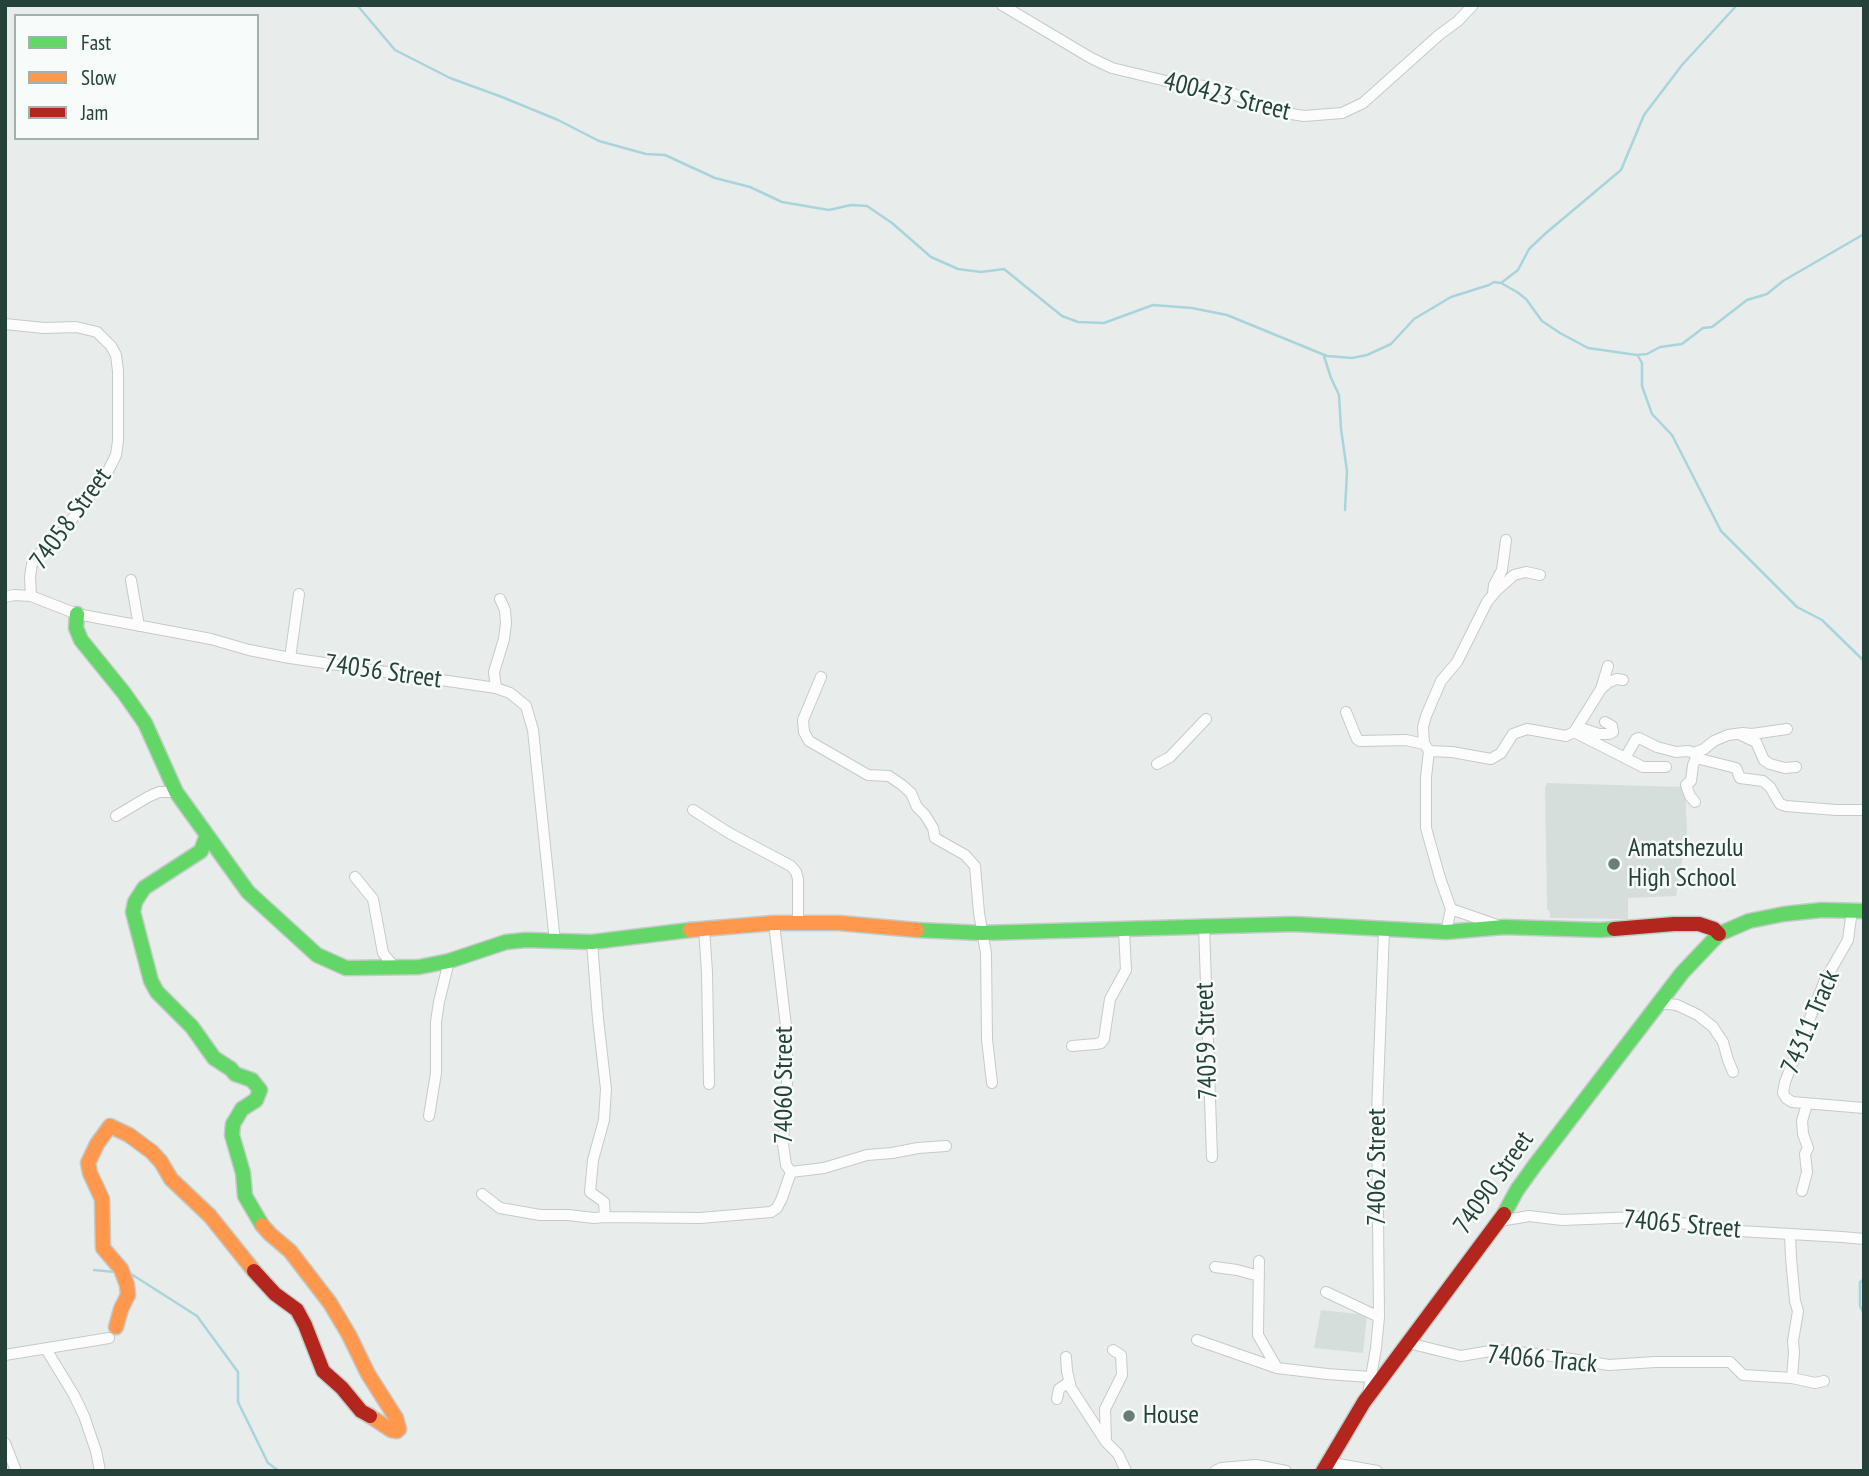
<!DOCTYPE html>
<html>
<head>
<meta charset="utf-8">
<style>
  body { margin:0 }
  #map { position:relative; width:1869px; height:1476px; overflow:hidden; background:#e8edeb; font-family:"PT Sans Narrow",sans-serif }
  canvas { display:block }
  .frame { position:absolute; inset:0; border:7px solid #24423a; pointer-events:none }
  .legend { position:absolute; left:14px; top:14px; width:245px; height:126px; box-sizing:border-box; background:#f7fbf9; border:2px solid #a3b1ad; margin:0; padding:9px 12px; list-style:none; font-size:21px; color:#24423a }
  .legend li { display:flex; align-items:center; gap:14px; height:35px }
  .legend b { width:35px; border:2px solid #a3b1ad }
</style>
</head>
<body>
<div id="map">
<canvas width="1869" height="1476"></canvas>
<div class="frame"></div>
<ul class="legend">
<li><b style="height:9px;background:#63d668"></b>Fast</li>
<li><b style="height:9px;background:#ff974d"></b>Slow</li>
<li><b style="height:9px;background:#b3261e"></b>Jam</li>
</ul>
</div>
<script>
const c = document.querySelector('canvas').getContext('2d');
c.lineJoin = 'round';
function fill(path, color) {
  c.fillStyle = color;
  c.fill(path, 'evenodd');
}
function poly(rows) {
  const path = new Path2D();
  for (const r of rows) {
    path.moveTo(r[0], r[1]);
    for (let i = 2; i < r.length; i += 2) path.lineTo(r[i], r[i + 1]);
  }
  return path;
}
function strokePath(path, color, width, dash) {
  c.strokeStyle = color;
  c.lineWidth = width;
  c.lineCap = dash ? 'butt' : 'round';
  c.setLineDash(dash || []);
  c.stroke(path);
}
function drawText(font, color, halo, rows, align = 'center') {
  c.font = font + ' "PT Sans Narrow",sans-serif';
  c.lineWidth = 5;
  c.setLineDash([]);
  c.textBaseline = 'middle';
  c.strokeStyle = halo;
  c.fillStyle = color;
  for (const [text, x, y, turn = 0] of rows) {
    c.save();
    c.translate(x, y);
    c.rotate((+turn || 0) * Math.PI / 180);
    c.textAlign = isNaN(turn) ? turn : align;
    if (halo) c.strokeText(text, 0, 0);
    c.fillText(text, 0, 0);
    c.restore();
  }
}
const built = poly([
  [1547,783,1685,787,1687,832,1676,896,1628,898,1628,919,1550,918,1550,912,1547,909,1545,788],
  [1321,1310,1367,1315,1363,1353,1314,1348]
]);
const stream = poly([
  [357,5,395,50,450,78,502,97,558,120,599,141,646,154,665,155,715,178,750,187,782,202,829,210,851,205,867,206,892,223,931,257,958,269,981,272,1004,269,1062,316,1078,322,1104,323,1153,305,1192,308,1227,315,1327,356,1352,358,1367,355,1391,344,1414,319,1451,297,1489,285,1494,282,1501,283,1517,292,1526,299,1542,321,1560,333,1588,348,1637,355,1647,354,1660,347,1682,344,1703,328,1712,327,1747,300,1767,294,1783,281,1864,234],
  [1501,283,1518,270,1529,249,1546,233,1621,170,1644,115,1682,65,1737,5],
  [1324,356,1331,378,1339,395,1341,429,1347,471,1345,510],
  [1638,356,1642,363,1642,386,1652,414,1672,435,1721,531,1797,607,1822,620,1864,661],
  [94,1270,115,1272],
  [128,1272,197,1316,238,1372,238,1402,268,1463,279,1471],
  [1864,1279,1860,1282,1860,1306,1864,1314]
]);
const street = poly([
  [1002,5,1091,58,1112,68,1170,82,1204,86,1225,91,1285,113,1304,116,1342,113,1363,103,1439,35,1458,21,1473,5],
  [5,324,44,328,76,327,97,332,111,346,116,355,118,371,118,441,116,455,106,475,56,540,40,553,32,564,30,577,31,596],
  [131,580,139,626],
  [1493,593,1494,585,1502,570,1506,540],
  [5,597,14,595,31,596,77,614,211,639,249,650,290,658,496,688,510,693,526,706,533,730,555,942],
  [290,658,299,594],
  [821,677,803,720,804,732,809,741,868,775,889,776,902,785,911,793,917,807,925,815,933,828,935,838,965,855,975,866,979,913,986,953,987,1039,992,1083],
  [496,688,494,672,504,639,506,623,505,610,500,599],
  [1601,689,1609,682,1617,679,1623,680],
  [1346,712,1357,739,1360,741,1406,740,1424,744],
  [1577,728,1581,728,1599,734,1609,734,1613,732,1612,726,1605,722],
  [1574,732,1601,689,1608,666],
  [1741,735,1756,742,1764,760,1770,764,1785,768,1796,767],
  [1429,751,1424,743,1423,727,1426,716,1441,681,1457,662,1487,602,1496,591,1514,575,1526,572,1540,575],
  [1694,753,1696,758,1736,768,1740,778,1763,781,1770,787,1780,804,1786,806,1836,810,1864,810],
  [1625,758,1636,739,1639,738,1657,747,1676,752,1688,751,1694,753,1704,749,1714,741,1728,735,1743,733,1752,734,1787,729],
  [1157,764,1170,757,1206,719],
  [1695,802,1690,796,1686,785,1691,781,1693,765,1696,758],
  [693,810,729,833,791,866,796,872,798,879,798,923],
  [116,816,148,797,159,792,176,792],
  [355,877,373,899,383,953,391,963,398,967],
  [1451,909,1497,925],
  [1852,910,1848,940,1825,980,1785,1082,1783,1093,1786,1098,1792,1102,1864,1108],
  [774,923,787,1035,787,1085,783,1144,786,1165,791,1172],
  [1204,926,1212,1157],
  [704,928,707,972,709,1084],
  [1446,932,1451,909,1440,878,1426,828,1426,777,1429,751,1452,752,1491,759,1501,753,1513,734,1527,729,1566,736,1574,732,1643,767,1666,767],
  [592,942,598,1019,606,1089,604,1120,593,1160,590,1192,604,1202,605,1217],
  [1659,1003,1677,1005,1698,1015,1713,1027,1723,1042,1728,1060,1733,1072],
  [1072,1046,1096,1044,1101,1043,1104,1039,1110,999,1126,970,1124,930],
  [429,1116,436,1073,436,1022,439,1002,449,961],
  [791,1172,824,1168,867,1155,892,1153,918,1148,946,1146],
  [1802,1191,1807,1172,1805,1154,1808,1148,1803,1134,1802,1121,1807,1104],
  [482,1194,500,1208,540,1215,568,1215,594,1218,605,1217,700,1218,771,1212,777,1208,782,1198,791,1172],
  [1500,1221,1529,1216,1562,1220,1637,1217,1739,1231,1842,1237,1864,1239],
  [1790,1234,1791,1258,1795,1301,1798,1311,1793,1341,1794,1352,1792,1378],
  [1259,1261,1258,1335,1277,1368],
  [1215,1267,1237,1270,1259,1276],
  [1326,1292,1379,1317],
  [1197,1340,1277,1368,1327,1374,1370,1377],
  [1408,1343,1461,1356,1496,1350,1539,1354,1609,1365,1655,1362,1730,1362,1743,1375,1792,1378,1815,1383,1824,1381],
  [46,1349,74,1395,84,1416,96,1451,100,1471],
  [5,1355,109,1338],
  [1066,1357,1067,1371,1071,1388,1106,1442,1118,1454,1126,1471],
  [1368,1394,1376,1348,1379,1317,1377,1114,1384,930],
  [1057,1399,1059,1389,1069,1382],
  [1106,1441,1105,1409,1122,1375,1121,1355,1113,1350],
  [5,1443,16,1471],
  [1327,1462,1377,1471],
  [1215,1471,1221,1468,1256,1465,1286,1471]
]);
const fast = poly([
  [77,614,76,628,81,640,124,693,145,723,176,792,248,892,317,955,346,968,419,967,449,961,506,942,526,940,592,942,690,930],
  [207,835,201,851,144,888,135,902,133,912,151,981,157,992,192,1027,214,1058,231,1069,235,1074,252,1080,260,1090,256,1100,242,1109,233,1124,232,1135,243,1173,245,1196,262,1225],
  [917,930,982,933,1294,924,1446,932,1504,927,1600,930,1614,929],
  [1504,1214,1517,1190,1535,1165,1682,973,1719,934,1749,921,1784,914,1822,910,1864,911]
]);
const slow = poly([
  [690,930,774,923,839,923,917,930],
  [262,1225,270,1234,290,1251,330,1303,349,1335,368,1374,396,1418,399,1429,397,1431,391,1430,370,1416],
  [116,1327,121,1309,128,1295,127,1285,121,1269,103,1248,102,1199,90,1173,88,1163,97,1144,110,1126,129,1135,152,1152,161,1162,171,1179,210,1216,254,1271]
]);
const jam = poly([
  [1614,929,1674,924,1699,924,1714,929,1719,934],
  [254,1271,275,1294,297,1310,305,1325,323,1371,342,1388,361,1411,370,1416],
  [1323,1471,1364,1402,1504,1214]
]);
const markers = [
  [1614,864,7,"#697e78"],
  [1129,1416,7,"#697e78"]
];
const streetNames = [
  ["400423 Street",1227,97,14],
  ["74058 Street",71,519,-54],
  ["74056 Street",383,672,8],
  ["74311 Track",1811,1022,-67],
  ["74059 Street",1207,1041,-92],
  ["74060 Street",785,1085,-90],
  ["74062 Street",1378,1167,-90],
  ["74090 Street",1494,1183,-55],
  ["74065 Street",1682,1225,5],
  ["74066 Track",1542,1360,5]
];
const poiNames = [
  ["Amatshezulu",1628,849],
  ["High School",1628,879],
  ["House",1143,1416]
];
fill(built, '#d6dedb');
strokePath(stream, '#a9d4db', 2.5);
strokePath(street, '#c5cac8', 12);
strokePath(fast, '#c3cbc8', 17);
strokePath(slow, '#c3cbc8', 17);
strokePath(jam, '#c3cbc8', 17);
strokePath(street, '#fcfcfc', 10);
strokePath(fast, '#63d668', 14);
strokePath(slow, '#ff974d', 14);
strokePath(jam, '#b3261e', 14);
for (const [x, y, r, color] of markers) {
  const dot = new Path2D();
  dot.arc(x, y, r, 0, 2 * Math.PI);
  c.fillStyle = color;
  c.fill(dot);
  strokePath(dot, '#f7fbf9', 2.5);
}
drawText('26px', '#24423a', '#f7fbf9', streetNames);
drawText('26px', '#24423a', '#f7fbf9', poiNames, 'left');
</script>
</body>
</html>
